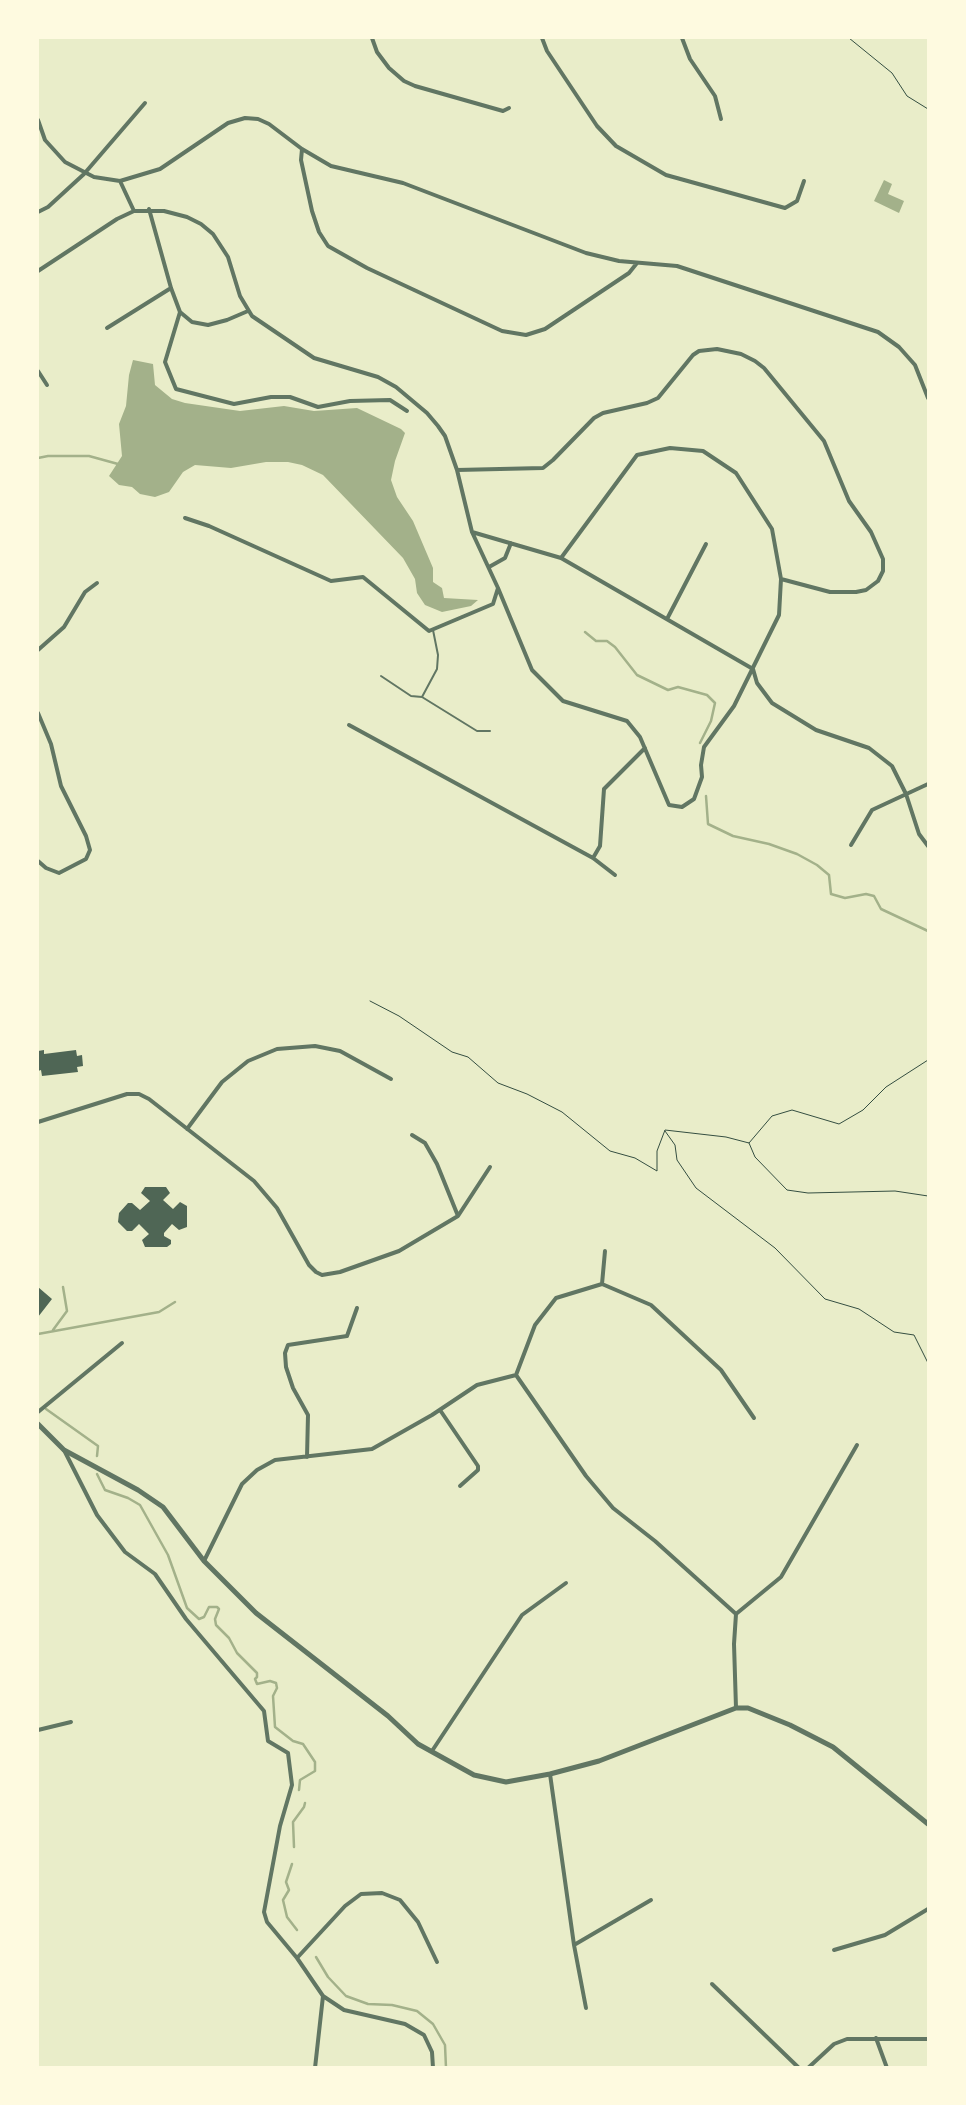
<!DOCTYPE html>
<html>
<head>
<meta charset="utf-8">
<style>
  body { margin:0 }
  #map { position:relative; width:966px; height:2105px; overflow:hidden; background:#e9edc9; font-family:Montserrat,sans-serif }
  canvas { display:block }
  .frame { position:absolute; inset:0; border:39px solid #fefae0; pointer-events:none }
</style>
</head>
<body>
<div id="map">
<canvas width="966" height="2105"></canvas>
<div class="frame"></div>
</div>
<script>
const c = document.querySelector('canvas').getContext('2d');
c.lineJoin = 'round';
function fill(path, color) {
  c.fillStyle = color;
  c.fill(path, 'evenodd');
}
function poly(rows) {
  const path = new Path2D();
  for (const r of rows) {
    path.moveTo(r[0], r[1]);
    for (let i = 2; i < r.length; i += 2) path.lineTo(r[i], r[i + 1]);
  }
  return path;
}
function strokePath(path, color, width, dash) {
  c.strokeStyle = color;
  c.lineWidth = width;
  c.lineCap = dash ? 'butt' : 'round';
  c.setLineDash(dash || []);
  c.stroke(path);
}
const water = poly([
  [884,180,892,184,888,194,904,201,899,213,874,201],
  [133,360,153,364,155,385,172,399,185,403,240,411,284,406,314,411,357,408,401,429,405,433,395,461,391,480,397,497,413,521,433,568,433,582,442,588,444,598,478,600,471,606,442,612,425,605,417,593,415,579,403,558,323,475,302,465,288,462,266,462,231,468,195,465,183,472,169,492,155,497,140,494,132,487,119,485,109,476,122,456,119,424,126,406,129,375]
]);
const stream = poly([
  [38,458,48,456,89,456,118,464],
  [585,632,596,641,607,641,615,647,637,675,668,690,678,687,707,695,715,703,711,721,700,743],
  [706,796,708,824,733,836,769,844,797,854,817,865,829,875,831,894,845,898,866,894,874,896,881,909,928,931],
  [53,1330,67,1311,63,1287],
  [38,1334,159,1312,175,1302],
  [46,1409,98,1446,97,1456],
  [97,1474,105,1490,128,1498,140,1505,168,1555,187,1608,199,1619,204,1617,209,1607,217,1607,219,1609,215,1619,216,1625,229,1638,237,1653,257,1673,257,1677,255,1679,257,1684,270,1681,276,1683,277,1688,273,1696,275,1727,293,1741,303,1744,315,1762,315,1771,300,1780,299,1790],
  [294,1847,293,1822,304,1807,305,1803],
  [292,1864,286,1882,289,1890,283,1900,287,1917,297,1930],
  [316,1957,328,1977,346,1996,368,2004,392,2005,417,2011,433,2024,445,2045,446,2068]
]);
const building = poly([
  [44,1050,44,1054,76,1050,77,1056,82,1055,83,1066,77,1067,78,1072,42,1076,41,1070,38,1071,38,1051],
  [145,1187,166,1187,170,1193,163,1200,173,1209,180,1202,187,1206,187,1227,179,1230,172,1224,164,1233,164,1236,171,1240,171,1244,167,1247,145,1247,142,1240,149,1234,139,1224,132,1231,127,1231,118,1222,119,1213,128,1203,132,1203,140,1210,150,1201,141,1193],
  [38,1287,52,1299,38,1317]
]);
const path = poly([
  [849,38,892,73,907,96,928,109],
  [370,1001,399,1016,452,1052,468,1057,498,1083,527,1094,562,1112,610,1151,635,1158,657,1171,657,1151,665,1130,726,1137,749,1143,772,1116,792,1110,839,1124,863,1110,886,1087,928,1060],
  [665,1131,675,1145,677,1160,696,1188,775,1248,825,1299,859,1309,894,1332,914,1335,928,1363],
  [749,1143,755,1157,787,1190,808,1193,895,1191,928,1196]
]);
const service = poly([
  [381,676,411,696,422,697,477,731,490,731],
  [422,697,437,669,438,655,433,630]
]);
const minor = poly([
  [372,38,377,52,389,68,404,81,415,86,503,111,509,108],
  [542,38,547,51,597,126,616,146,666,175,785,208,797,201,804,181],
  [682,38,690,59,715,96,721,119],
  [38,120,45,140,65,162,94,177,120,181,160,169,228,123,245,118,258,119,269,124,302,149,331,166,403,183,586,253,619,261,677,266,878,332,899,347,915,365,928,398],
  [302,149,301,160,312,211,319,232,328,246,367,268,502,331,526,335,545,329,629,273,637,263],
  [120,181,134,211],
  [149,209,171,288,180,312,192,322,208,325,227,320,248,311],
  [38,212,48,207,84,174,145,103],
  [38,271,117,219,134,211,164,211,187,217,201,224,213,234,228,257,240,296,252,316,314,358,378,377,396,387,427,413,438,426,445,436,457,470,472,532,498,588,532,670,563,701,627,721,640,737,669,805,682,807,694,799,702,777,701,765,704,747,734,706,779,615,781,579,772,529,736,473,703,451,670,448,637,455,561,558],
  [180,312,165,362,176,389,234,404,271,397,290,397,318,407,350,401,390,400,407,411],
  [107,328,171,288],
  [38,371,47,385],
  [457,470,543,468,553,460,594,418,603,413,647,403,658,398,693,355,699,351,717,349,741,354,755,361,764,368,824,441,849,501,871,532,883,559,883,571,878,581,866,590,856,592,830,592,781,579],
  [185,518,209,526,331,581,363,577,429,631,493,604,498,588],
  [472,532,561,558,753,669,757,683,772,703,816,730,869,748,892,766,906,794,919,834,928,846],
  [489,567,505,558,511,543],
  [667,619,706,544],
  [38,650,64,627,85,592,97,583],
  [38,713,51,744,61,786,86,836,90,850,86,859,59,873,46,868,38,861],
  [349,725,593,858,615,875],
  [851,845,872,810,928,784],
  [593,858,600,846,604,789,645,748],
  [38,1122,127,1094,139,1094,149,1099,254,1181,277,1208,309,1265,316,1272,322,1275,340,1272,399,1251,458,1216,490,1167],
  [187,1129,222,1082,248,1061,277,1049,315,1046,340,1051,391,1079],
  [412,1135,425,1143,437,1164,458,1216],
  [602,1284,605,1251],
  [516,1375,535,1325,556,1298,602,1284,651,1305,721,1370,754,1418],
  [440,1410,478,1466,478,1470,460,1486],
  [38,1412,122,1343],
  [64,1450,97,1515,125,1552,155,1574,186,1619,264,1711,268,1741,288,1753,292,1785,280,1826,264,1912,267,1922,297,1958,323,1996,344,2010,405,2024,424,2035,432,2052,433,2068],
  [307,1457,308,1415,293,1388,286,1367,285,1353,288,1345,347,1336,357,1308],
  [204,1561,242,1484,257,1470,275,1460,372,1449,432,1415,477,1385,516,1375,586,1476,613,1508,655,1541,736,1614,734,1644,736,1708],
  [736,1614,781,1577,857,1445],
  [38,1730,71,1722],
  [432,1751,522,1615,566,1583],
  [550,1774,574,1945,586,2008],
  [574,1945,651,1900],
  [834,1950,885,1935,928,1909],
  [297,1958,345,1906,361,1894,382,1893,400,1900,418,1922,437,1962],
  [712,1984,799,2068],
  [876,2038,887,2068],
  [315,2068,323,1996],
  [808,2068,834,2044,847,2039,928,2039]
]);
const tertiary = poly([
  [38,1424,64,1450,138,1490,163,1507,204,1561,256,1613,388,1716,418,1744,474,1775,506,1782,550,1774,599,1761,736,1708,748,1708,790,1725,833,1747,928,1824]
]);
fill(water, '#a3b18a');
strokePath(stream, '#a3b18a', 2.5);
fill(building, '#4f6655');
strokePath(path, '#344e41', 1);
strokePath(service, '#617663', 2);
strokePath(minor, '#617663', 4);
strokePath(tertiary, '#617663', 5);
</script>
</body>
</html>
